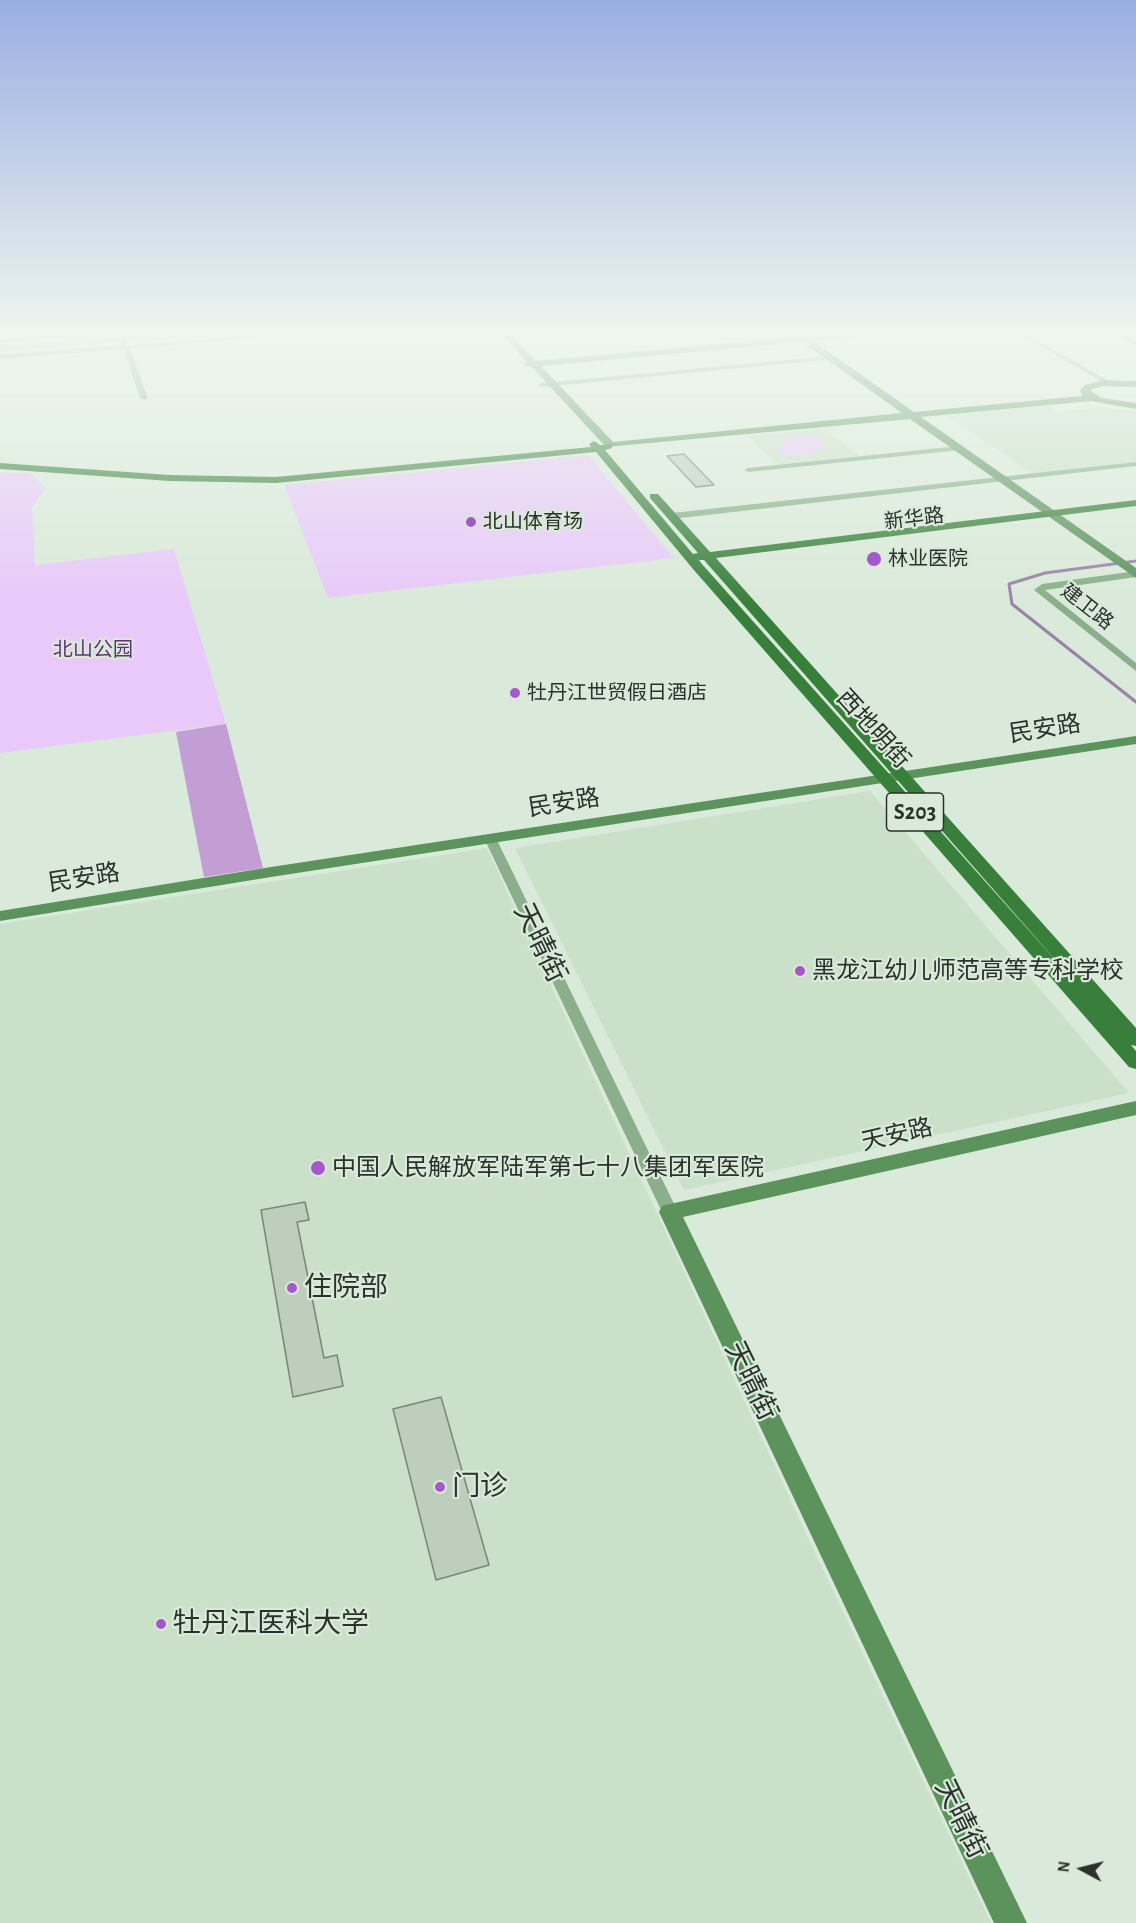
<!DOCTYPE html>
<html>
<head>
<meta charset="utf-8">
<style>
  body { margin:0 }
  #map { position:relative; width:1136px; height:1923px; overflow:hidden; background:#daeada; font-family:"Alegreya Sans",sans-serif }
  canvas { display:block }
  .north { position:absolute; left:1052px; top:1839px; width:60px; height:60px; -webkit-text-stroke:4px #daeada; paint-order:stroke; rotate:277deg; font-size:16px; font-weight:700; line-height:24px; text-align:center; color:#2b312b }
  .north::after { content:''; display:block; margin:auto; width:21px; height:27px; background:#2b312b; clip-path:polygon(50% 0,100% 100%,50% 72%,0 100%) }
</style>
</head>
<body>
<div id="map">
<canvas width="1136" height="1923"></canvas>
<div class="north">N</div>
</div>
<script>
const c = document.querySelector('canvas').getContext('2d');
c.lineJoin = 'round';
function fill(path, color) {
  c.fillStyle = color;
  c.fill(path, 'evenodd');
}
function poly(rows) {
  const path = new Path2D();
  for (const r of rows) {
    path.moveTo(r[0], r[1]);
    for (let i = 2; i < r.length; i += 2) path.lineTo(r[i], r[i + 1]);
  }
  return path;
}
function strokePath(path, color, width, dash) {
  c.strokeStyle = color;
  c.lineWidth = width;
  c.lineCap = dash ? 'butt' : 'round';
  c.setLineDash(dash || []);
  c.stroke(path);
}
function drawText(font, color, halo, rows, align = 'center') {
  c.font = font + ' "Alegreya Sans","Noto Sans SC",sans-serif';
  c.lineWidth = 4.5;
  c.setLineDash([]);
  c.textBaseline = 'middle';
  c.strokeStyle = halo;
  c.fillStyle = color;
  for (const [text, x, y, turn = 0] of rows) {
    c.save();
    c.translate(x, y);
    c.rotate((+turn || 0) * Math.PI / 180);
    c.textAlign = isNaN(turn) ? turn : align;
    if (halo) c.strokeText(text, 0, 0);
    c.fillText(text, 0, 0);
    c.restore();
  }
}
const built = poly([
  [1046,405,1057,412,1098,407,1136,411,1136,462,1033,474,948,416],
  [823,428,859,456,780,465,747,436],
  [870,791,1129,1093,684,1190,515,848],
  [487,848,817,1557,991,1923,0,1923,0,924]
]);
const green = poly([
  [795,435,820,437,825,441,820,448,835,451,818,449,808,456,787,456,777,451,782,443,764,440,784,442],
  [588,455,674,558,328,598,284,485],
  [0,472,30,473,46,488,32,507,35,565,174,549,226,724,0,753]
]);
const forest = poly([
  [226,724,263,868,204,877,176,732]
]);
const stream = poly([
  [1136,561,1045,573,1009,584,1012,604,1136,702]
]);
const river = poly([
  [134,335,174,335,169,338,0,351,0,345,134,335]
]);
const building = poly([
  [684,454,714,485,696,487,667,456,684,454],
  [305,1202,309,1220,297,1222,324,1358,337,1355,343,1386,293,1397,261,1210,305,1202],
  [441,1397,489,1565,436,1580,393,1409,441,1397]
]);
const street = poly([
  [58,335,82,335,0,343,0,339,58,335],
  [119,335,125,335,129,345,262,335,285,335,130,349,148,398,144,400,140,398,124,349,0,359,0,355,122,345,119,335],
  [1020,335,1027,335,1111,382,1105,383,1020,335],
  [1116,335,1123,335,1136,341,1136,346,1116,335],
  [832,356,834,359,542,387,538,385,542,383,832,356],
  [958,446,961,446,961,450,748,472,744,470,748,468,958,446],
  [1136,462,1136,466,672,519,668,516,672,513,1136,462],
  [1136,571,1136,577,1045,590,1136,663,1136,671,1034,590,1042,584,1136,571],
  [490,834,496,838,678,1212,676,1216,670,1218,664,1216,662,1212,484,838,490,834]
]);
const secondary = poly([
  [503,335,511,335,536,361,796,337,794,335,806,337,857,335,853,338,813,341,914,412,1082,396,1080,390,1085,385,1104,380,1136,381,1136,387,1104,386,1090,390,1101,398,1136,403,1136,409,1091,401,921,417,1136,568,1136,578,910,419,606,447,531,366,525,366,523,364,527,362,503,335],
  [802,342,902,413,613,442,541,366,802,342],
  [1136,736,1136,744,271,877,0,921,0,911,271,867,1136,736],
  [1136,1101,1136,1115,683,1217,1027,1923,994,1923,659,1212,662,1206,670,1204,1136,1101]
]);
const primary = poly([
  [594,441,600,445,612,444,612,448,605,450,693,554,698,553,650,498,650,494,658,494,710,552,1136,500,1136,506,716,558,1136,1028,1136,1046,1131,1045,1136,1051,1136,1069,1129,1067,693,569,596,452,276,483,170,481,0,469,0,463,170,475,276,477,591,447,589,444,594,441],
  [699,560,704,560,1066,972,701,563,699,560]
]);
const markers = [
  [471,522,6,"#a558ca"],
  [874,559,8,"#a558ca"],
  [515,693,6,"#a558ca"],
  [800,971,6,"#a558ca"],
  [318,1168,8,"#a558ca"],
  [292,1288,6,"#a558ca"],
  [440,1487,6,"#a558ca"],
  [161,1624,6,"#a558ca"]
];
const farStreetnames = [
  ["新华路",914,519,-7],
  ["建卫路",1087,607,38]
];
const farPoinames = [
  ["北山体育场",483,522],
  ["林业医院",888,559],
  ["牡丹江世贸假日酒店",527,693]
];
const farParknames = [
  ["北山公园",93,650]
];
const shields = [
  [915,812,57]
];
const shieldNames = [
  ["S203",915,812]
];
const streetNames = [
  ["西地明街",873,729,48],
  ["民安路",1045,729,-9],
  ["民安路",564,803,-9],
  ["民安路",84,878,-9],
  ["天安路",897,1135,-13]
];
const poiNames = [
  ["黑龙江幼儿师范高等专科学校",812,971],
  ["中国人民解放军陆军第七十八集团军医院",332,1168]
];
const nearStreetnames = [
  ["天晴街",540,943,64],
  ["天晴街",751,1381,64],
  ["天晴街",961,1819,64]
];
const nearPoinames = [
  ["住院部",304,1288],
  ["门诊",452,1487],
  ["牡丹江医科大学",173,1624]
];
fill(built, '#cae0c9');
fill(green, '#e8c9f9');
fill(forest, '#c29ed5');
strokePath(stream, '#9a82a7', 3);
fill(river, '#c9a4dc');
fill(building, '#becebd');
strokePath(building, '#798778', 1.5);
fill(street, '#8aaf8a');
fill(secondary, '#5c935d');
fill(primary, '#387f3b');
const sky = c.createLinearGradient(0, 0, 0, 604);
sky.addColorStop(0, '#9baee3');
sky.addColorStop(0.55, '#eef6ee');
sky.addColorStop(1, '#eef6ee00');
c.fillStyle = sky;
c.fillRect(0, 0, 1136, 604);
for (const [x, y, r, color] of markers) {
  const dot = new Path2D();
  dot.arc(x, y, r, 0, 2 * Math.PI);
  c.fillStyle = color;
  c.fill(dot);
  strokePath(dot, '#daeada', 2);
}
drawText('20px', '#2b312b', '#daeada', farStreetnames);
drawText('20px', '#2b312b', '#daeada', farPoinames, 'left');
drawText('20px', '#613376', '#daeada', farParknames);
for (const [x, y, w] of shields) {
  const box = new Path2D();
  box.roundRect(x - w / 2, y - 19, w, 38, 4.5);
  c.fillStyle = '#daeada';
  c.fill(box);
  strokePath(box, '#2b312b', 1.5);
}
drawText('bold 22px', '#2b312b', null, shieldNames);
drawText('24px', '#2b312b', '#daeada', streetNames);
drawText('24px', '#2b312b', '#daeada', poiNames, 'left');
drawText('28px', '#2b312b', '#daeada', nearStreetnames);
drawText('28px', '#2b312b', '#daeada', nearPoinames, 'left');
</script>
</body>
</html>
